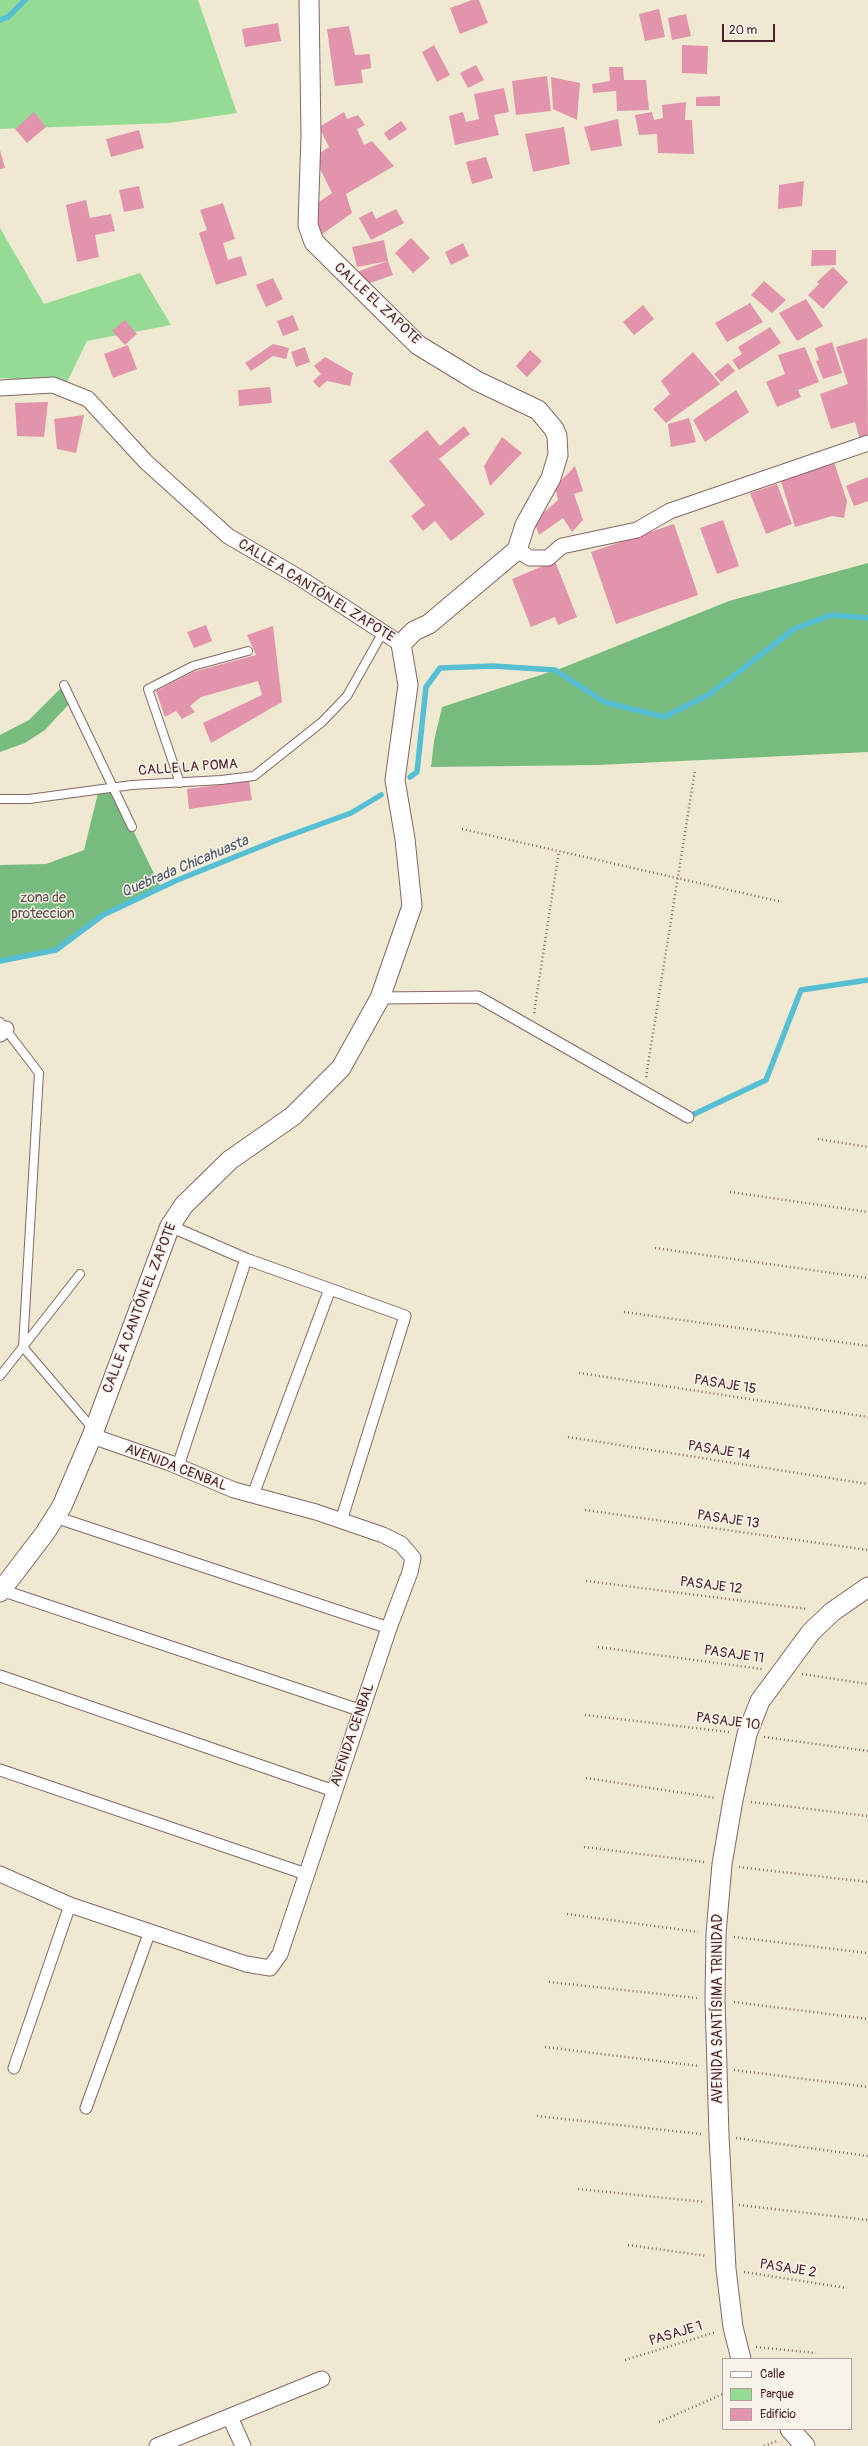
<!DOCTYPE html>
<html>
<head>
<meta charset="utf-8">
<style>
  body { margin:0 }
  #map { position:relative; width:868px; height:2446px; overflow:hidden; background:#f0e9d2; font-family:Pangolin,sans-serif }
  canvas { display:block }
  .legend { position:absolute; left:722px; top:2358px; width:130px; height:72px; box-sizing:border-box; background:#f7f3e8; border:1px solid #b29e9c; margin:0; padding:5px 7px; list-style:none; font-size:12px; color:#4a1f2b }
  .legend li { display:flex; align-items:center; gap:8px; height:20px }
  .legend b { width:20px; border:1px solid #b29e9c }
  .scale { position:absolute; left:722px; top:24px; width:53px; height:18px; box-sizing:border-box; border:2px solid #4a1f2b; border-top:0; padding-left:5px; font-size:12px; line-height:14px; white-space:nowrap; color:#4a1f2b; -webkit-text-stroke:3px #f7f3e8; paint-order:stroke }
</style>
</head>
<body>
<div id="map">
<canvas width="868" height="2446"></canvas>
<ul class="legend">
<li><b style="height:5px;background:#fff"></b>Calle</li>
<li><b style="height:11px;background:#96db94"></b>Parque</li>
<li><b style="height:11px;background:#e294ac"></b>Edificio</li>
</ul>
<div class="scale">20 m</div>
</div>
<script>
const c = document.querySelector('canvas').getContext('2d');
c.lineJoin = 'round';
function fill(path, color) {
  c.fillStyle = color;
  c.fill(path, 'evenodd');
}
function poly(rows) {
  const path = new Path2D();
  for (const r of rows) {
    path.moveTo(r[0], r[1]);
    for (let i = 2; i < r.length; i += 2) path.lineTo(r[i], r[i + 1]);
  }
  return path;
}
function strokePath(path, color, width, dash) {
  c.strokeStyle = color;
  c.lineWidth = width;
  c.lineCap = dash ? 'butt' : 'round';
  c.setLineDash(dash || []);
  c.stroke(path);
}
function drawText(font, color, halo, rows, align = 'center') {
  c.font = font + ' Pangolin,sans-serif';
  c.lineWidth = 3;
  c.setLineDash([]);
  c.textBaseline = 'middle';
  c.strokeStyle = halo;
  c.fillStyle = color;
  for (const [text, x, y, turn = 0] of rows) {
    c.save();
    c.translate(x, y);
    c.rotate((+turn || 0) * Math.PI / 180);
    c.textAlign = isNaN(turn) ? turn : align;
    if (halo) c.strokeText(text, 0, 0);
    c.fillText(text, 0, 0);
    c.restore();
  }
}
const green = poly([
  [0,0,198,0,237,113,169,123,0,129],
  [0,228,44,304,140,273,171,325,87,341,67,382,0,378]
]);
const forest = poly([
  [868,563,868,752,598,765,431,767,434,741,442,707,562,668,729,601],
  [64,685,69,704,45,730,25,743,0,752,0,735,29,720],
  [112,787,161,888,103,915,52,951,0,961,0,865,46,864,84,850,99,789]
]);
const stream = poly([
  [0,20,8,17,25,0],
  [410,777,417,772,426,687,440,668,493,666,555,670,604,702,664,717,710,694,794,629,831,615,868,618],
  [0,961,56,950,103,915,175,881,277,840,351,813,381,795],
  [688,1117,766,1080,801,990,868,980]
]);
const building = poly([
  [472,0,479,0,488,23,460,34,450,8],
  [659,9,665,37,645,41,639,14],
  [686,14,691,36,672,40,668,18],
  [278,23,281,41,245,47,242,29],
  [349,26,355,55,370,54,371,68,361,70,363,83,335,86,327,29],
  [434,45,450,75,437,82,422,52],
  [682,45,708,46,707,74,682,73],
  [476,65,484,80,468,88,460,73],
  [609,67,623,67,624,80,646,80,649,110,617,111,616,91,593,93,592,84,610,81],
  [547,76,551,111,516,115,512,81],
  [551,77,580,83,577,120,553,109],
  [504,88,509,112,494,115,499,135,455,145,449,116,463,112,466,122,479,119,474,94],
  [720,96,720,106,696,106,696,97],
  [686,102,685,120,692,120,694,154,658,153,657,134,639,135,635,115,652,112,654,120,663,118,662,105],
  [34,112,46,127,27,143,15,129],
  [344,112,347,119,358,115,365,125,357,129,364,145,372,141,394,166,346,194,352,213,321,235,313,206,332,193,314,157,329,147,319,127],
  [618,119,622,146,591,151,584,127],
  [401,121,407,129,389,141,384,133],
  [564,127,570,164,533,172,525,134],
  [139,130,144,148,111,157,106,139],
  [0,150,5,168,0,169],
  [486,157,493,178,472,184,466,162],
  [804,181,802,206,778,209,779,185],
  [139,186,144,208,124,212,119,190],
  [86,200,90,218,111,214,115,231,95,235,99,257,77,262,66,205],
  [223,203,235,239,223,243,228,260,241,256,247,275,216,285,199,233,207,230,200,210],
  [396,209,404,223,371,240,359,218,372,211,376,219],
  [411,238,430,258,413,273,395,253],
  [384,240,388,261,357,267,352,247],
  [463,243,469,256,451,265,445,252],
  [812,250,836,250,836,265,811,266],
  [388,261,393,275,364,285,359,271],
  [833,267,848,282,823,309,808,295,819,284,817,282],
  [273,278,283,299,266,307,256,285],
  [764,281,786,300,772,313,751,295],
  [806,299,823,326,797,341,779,313],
  [750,303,763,322,727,342,715,323],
  [643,305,654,319,634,335,623,322],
  [293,315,299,330,283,336,277,321],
  [125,320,137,334,125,345,112,331],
  [770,327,781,343,739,370,732,360,742,354,738,347],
  [867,338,868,437,860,440,855,422,831,429,820,394,848,384,836,347],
  [832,342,842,373,823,379,816,361,819,360,815,348],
  [273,344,289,348,286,359,273,356,251,371,245,363],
  [128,345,137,369,113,378,104,354],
  [305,347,310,362,296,367,291,352],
  [805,347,819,382,798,390,801,397,777,407,766,382,785,374,778,355],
  [530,350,542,361,527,377,516,366],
  [693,352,720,384,666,423,653,409,670,394,661,381],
  [325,357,353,373,350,386,327,381,319,388,313,381,321,374,314,366],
  [728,363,735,371,721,382,714,374],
  [270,387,272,403,239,406,238,390],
  [736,390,749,412,705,442,693,420],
  [48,402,44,437,17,436,15,403],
  [84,415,76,453,57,449,54,419],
  [689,418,696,442,671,447,668,424],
  [464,426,470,434,439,459,485,514,451,541,435,521,423,531,411,516,425,505,389,461,427,430,440,446],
  [502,437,522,453,490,486,484,466],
  [834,462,847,501,844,518,832,516,795,527,780,478],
  [575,466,583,491,574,494,583,520,572,532,563,518,539,535,534,521,558,500,555,487],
  [868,477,868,501,854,506,846,486],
  [777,484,792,524,766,534,750,493],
  [723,520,739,566,717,574,700,528],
  [674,524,698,595,616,624,591,552],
  [555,561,577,617,558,625,555,617,531,627,512,579],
  [206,625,212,641,194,648,187,632],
  [273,626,282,702,211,743,203,723,262,695,258,681,201,697,190,706,195,712,182,719,176,711,165,717,156,691,193,672,256,655,247,635],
  [249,781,252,800,189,809,187,789]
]);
const path = poly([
  [462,829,782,902],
  [534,1013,559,851],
  [646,1077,695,770],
  [818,1139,868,1147],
  [730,1192,868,1212],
  [655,1248,868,1278],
  [624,1312,868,1346],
  [579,1373,868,1417],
  [568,1437,868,1484],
  [585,1510,868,1550],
  [586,1581,808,1609],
  [598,1647,762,1669],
  [802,1674,868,1684],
  [585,1715,729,1732],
  [764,1737,868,1751],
  [586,1778,716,1798],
  [751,1802,868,1816],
  [584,1847,705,1862],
  [739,1867,868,1882],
  [567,1914,698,1932],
  [734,1937,868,1953],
  [549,1982,697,1998],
  [734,2002,868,2019],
  [545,2047,699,2066],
  [734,2070,868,2087],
  [537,2116,701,2134],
  [736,2138,868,2156],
  [578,2189,705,2202],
  [739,2205,868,2220],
  [628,2245,707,2256],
  [744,2272,847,2288],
  [756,2347,816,2353],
  [625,2360,716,2332],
  [659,2422,723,2394],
  [764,2446,777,2441]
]);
const service = poly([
  [64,685,132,827],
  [180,783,148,689,193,666,248,651],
  [0,799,29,799,132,785,221,780,254,776,322,722,347,696,383,632],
  [0,1022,39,1073,23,1347,93,1429],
  [0,1376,80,1274]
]);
const pedestrian = poly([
  [380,998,478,997,688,1117],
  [170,1226,246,1259,405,1316,341,1521],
  [178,1466,246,1259],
  [253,1495,330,1289],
  [55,1517,389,1628],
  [1,1590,362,1711],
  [0,1676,334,1791],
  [0,1770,306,1874],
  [14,2068,70,1905],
  [86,2108,150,1931]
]);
const minor = poly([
  [0,388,53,385,88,399,146,462,228,536,300,578,401,644],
  [517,550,530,558,548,558,562,546,637,530,670,511,868,443],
  [0,1034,6,1029],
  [0,1874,70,1905,246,1964,270,1968,280,1954,389,1628,410,1572,413,1558,401,1544,383,1535,316,1512,234,1490,170,1463,92,1436],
  [230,2417,243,2446],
  [157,2446,322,2379]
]);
const tertiary = poly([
  [0,1592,45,1533,62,1506,92,1436,170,1226,184,1205,230,1160,293,1116,341,1068,380,998,412,906,405,839,395,780,408,685,401,644,414,631,429,624,517,550,525,525,551,478,558,455,557,436,554,429,538,410,477,381,418,345,314,242,308,225,311,136,309,0],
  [741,2359,733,2327,726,2269,719,2136,715,2000,716,1934,722,1864,733,1800,747,1734,760,1701,811,1632,832,1612,868,1587],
  [790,2429,805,2446]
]);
const streetNames = [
  ["CALLE EL ZAPOTE",377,304,43],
  ["CALLE A CANTÓN EL ZAPOTE",316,591,32],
  ["CALLE LA POMA",188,768,-4],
  ["CALLE A CANTÓN EL ZAPOTE",140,1308,-69],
  ["PASAJE 15",725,1385,9],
  ["PASAJE 14",719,1451,9],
  ["AVENIDA CENBAL",176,1468,21],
  ["PASAJE 13",728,1520,8],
  ["PASAJE 12",711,1586,7],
  ["PASAJE 11",734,1655,8],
  ["PASAJE 10",728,1722,7],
  ["AVENIDA CENBAL",353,1735,-71],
  ["AVENIDA SANTÍSIMA TRINIDAD",718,2009,-90],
  ["PASAJE 2",788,2269,9],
  ["PASAJE 1",676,2334,-17]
];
const parkNames = [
  ["zona de",43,898],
  ["proteccion",43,914]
];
const waterNames = [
  ["Quebrada Chicahuasta",185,867,-23]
];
fill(green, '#96db94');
fill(forest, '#78bb7e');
strokePath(stream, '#57bfd4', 5.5);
fill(building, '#e294ac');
strokePath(service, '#846665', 10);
strokePath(pedestrian, '#846665', 13);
strokePath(minor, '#846665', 17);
strokePath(tertiary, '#846665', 21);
strokePath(path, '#846665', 2.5, [1, 3]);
strokePath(service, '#fff', 8);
strokePath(pedestrian, '#fff', 11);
strokePath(minor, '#fff', 15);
strokePath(tertiary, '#fff', 19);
drawText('14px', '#4a1f2b', '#f7f3e8', streetNames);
drawText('14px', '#5d4e45', '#f7f3e8', parkNames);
drawText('italic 15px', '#4f5766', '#f7f3e8', waterNames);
</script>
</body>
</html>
